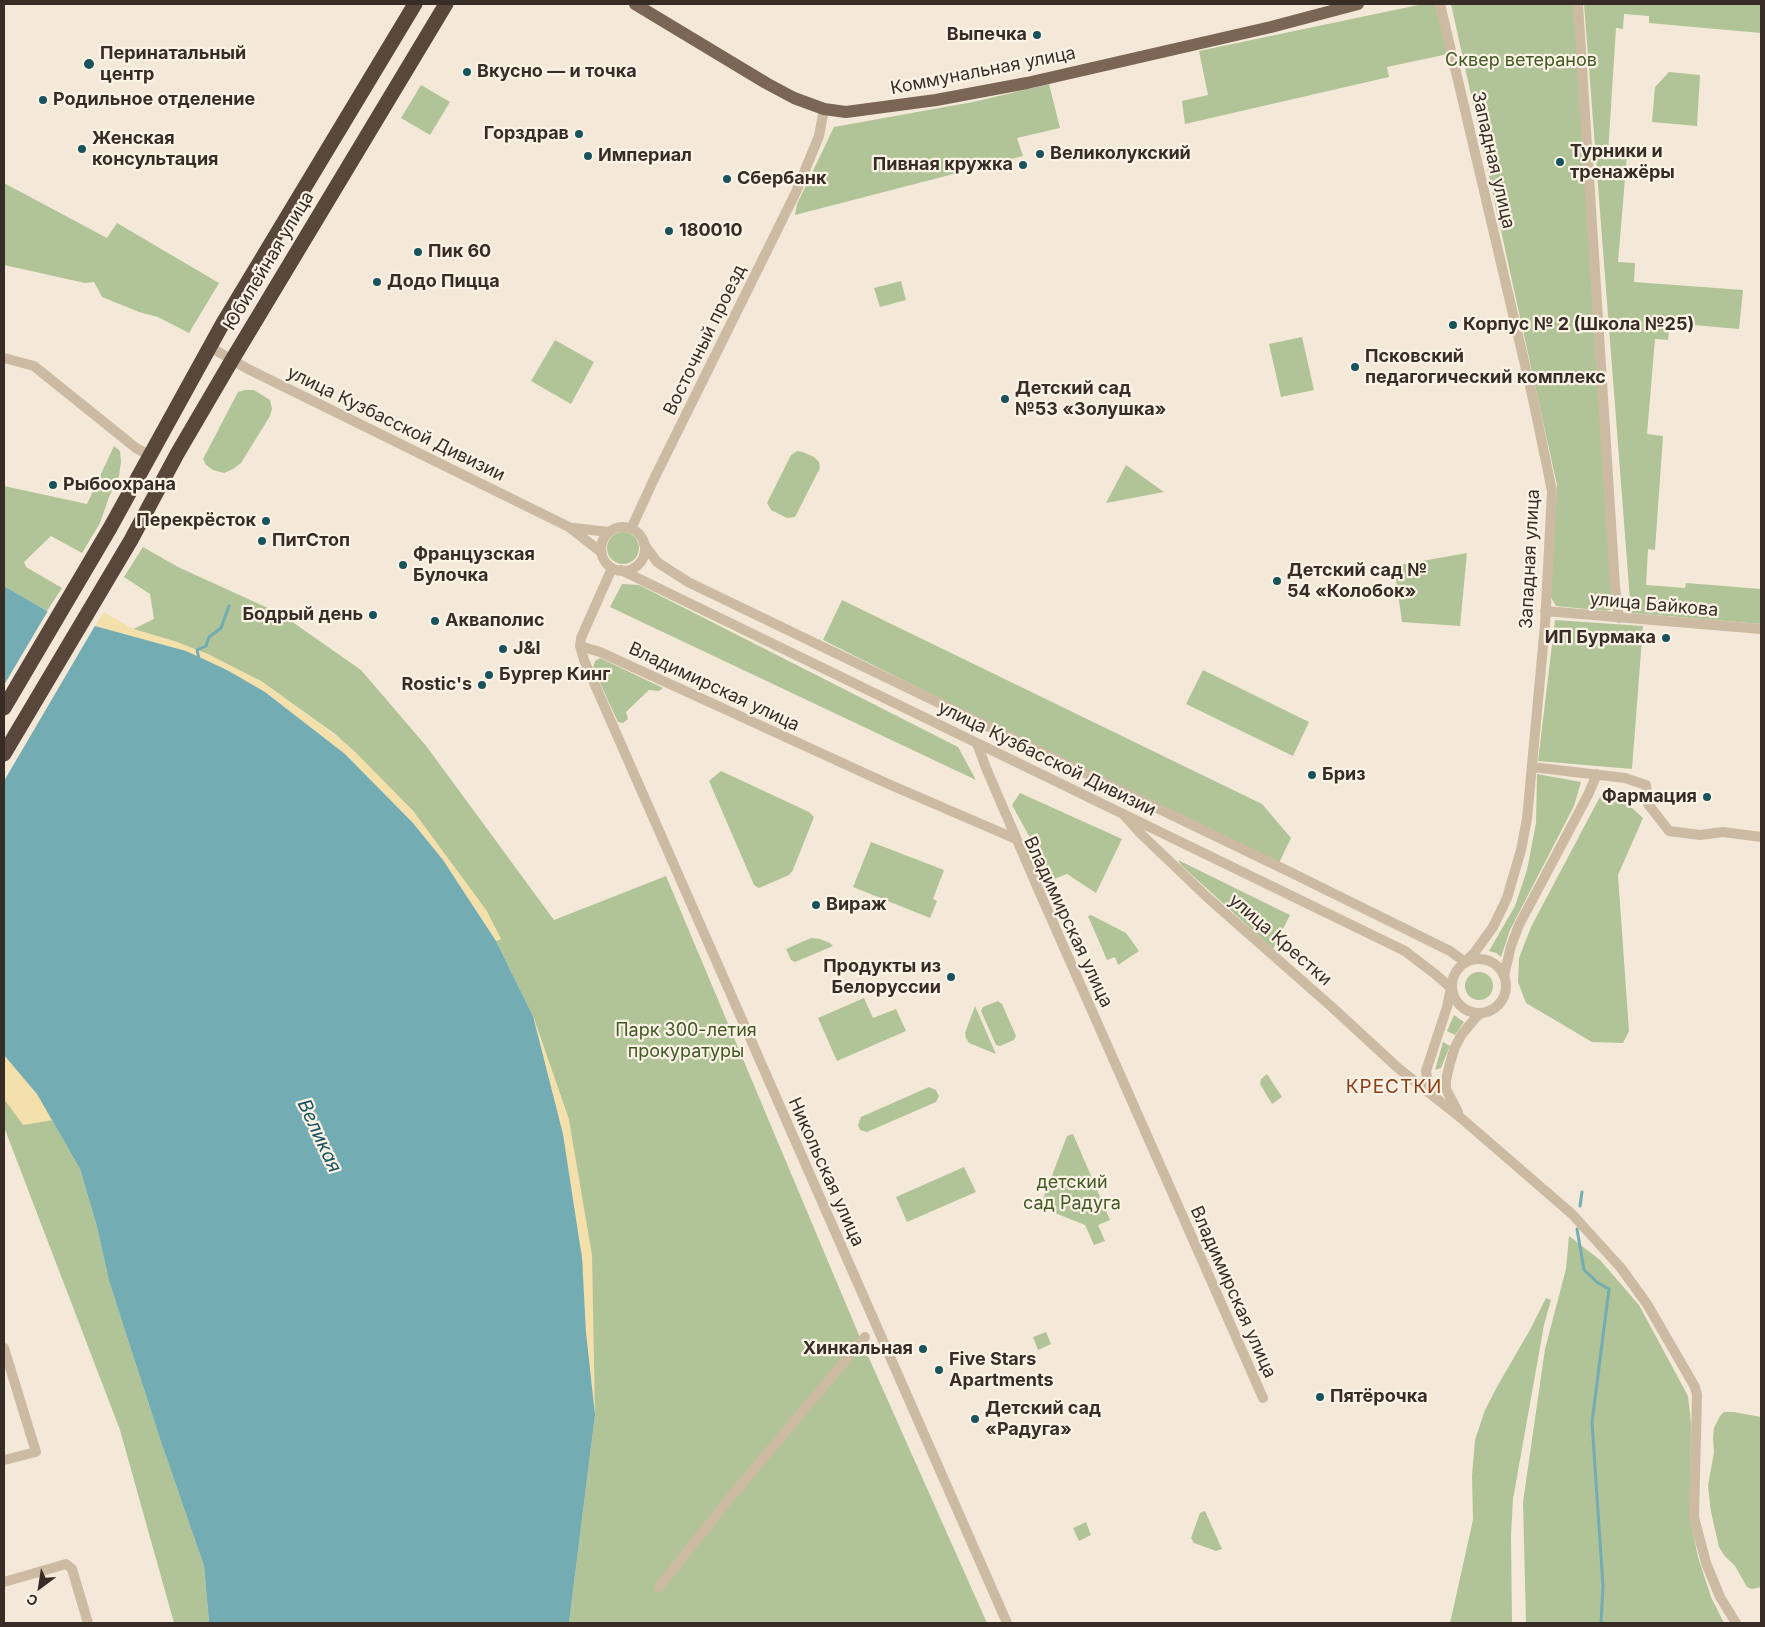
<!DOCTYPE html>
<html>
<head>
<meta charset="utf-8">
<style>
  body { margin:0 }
  #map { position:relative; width:1765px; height:1627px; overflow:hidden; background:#f4e9d8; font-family:Inter,sans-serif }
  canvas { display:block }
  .frame { position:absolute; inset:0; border:5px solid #372d26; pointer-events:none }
  .north { position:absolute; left:15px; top:1562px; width:50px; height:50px; -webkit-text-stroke:4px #fbf3e5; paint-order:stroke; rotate:211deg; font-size:14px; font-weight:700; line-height:20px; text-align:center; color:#372d26 }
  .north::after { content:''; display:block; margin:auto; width:18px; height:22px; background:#372d26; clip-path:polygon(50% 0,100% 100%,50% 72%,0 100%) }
</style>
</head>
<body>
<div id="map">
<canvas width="1765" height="1627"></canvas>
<div class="frame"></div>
<div class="north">С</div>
</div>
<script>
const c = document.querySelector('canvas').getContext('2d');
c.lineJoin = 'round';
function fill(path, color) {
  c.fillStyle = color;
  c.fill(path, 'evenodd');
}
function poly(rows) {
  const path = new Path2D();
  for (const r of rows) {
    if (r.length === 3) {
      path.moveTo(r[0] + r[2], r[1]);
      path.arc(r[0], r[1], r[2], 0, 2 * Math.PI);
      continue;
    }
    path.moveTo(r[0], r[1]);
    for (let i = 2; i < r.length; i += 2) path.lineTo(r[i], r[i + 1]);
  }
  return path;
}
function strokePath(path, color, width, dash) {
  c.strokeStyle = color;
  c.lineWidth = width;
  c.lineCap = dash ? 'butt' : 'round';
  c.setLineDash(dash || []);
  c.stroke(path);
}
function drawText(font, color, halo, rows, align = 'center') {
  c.font = font + ' Inter,sans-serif';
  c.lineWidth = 4.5;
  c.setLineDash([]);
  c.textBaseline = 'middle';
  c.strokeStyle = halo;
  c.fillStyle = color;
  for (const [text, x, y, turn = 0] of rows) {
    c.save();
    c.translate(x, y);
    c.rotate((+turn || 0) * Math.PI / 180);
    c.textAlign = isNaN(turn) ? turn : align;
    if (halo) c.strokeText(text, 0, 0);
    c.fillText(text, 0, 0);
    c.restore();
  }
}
const green = poly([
  [1423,4,1435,4,1448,54,1387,67,1389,77,1185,124,1182,101,1208,95,1199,51],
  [1451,4,1574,4,1614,608,1607,611,1556,606,1549,594,1557,485],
  [1584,4,1761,4,1761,33,1649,23,1649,16,1624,14,1623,29,1616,28,1608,153,1627,155,1618,262,1635,263,1634,282,1743,290,1739,329,1670,323,1668,340,1655,339,1647,434,1663,436,1655,550,1648,549,1646,585,1685,588,1686,583,1761,589,1761,624,1631,613],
  [1669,72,1700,75,1697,126,1652,122,1655,87],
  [1049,84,1060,128,1017,138,1023,156,795,215,797,204,834,127,973,102],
  [421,85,450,102,430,135,401,118],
  [4,183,107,238,117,223,219,283,189,333,158,317,139,312,102,297,94,282,85,283,4,265],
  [901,281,906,300,880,307,874,288],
  [1302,337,1314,390,1281,397,1269,344],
  [555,340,594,362,571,404,531,381],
  [245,390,254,390,270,400,272,409,270,416,241,463,233,469,224,473,213,470,206,465,203,459,238,392],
  [114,446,120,451,121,462,119,476,109,497,100,523,82,553,51,536,24,562,26,567,62,588,47,611,4,586,4,486,87,504],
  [797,451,803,452,814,457,819,462,820,468,795,517,787,518,771,510,767,503,791,455],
  [1126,465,1164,492,1106,503],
  [623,548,16],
  [143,547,178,567,281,614,361,670,427,747,554,920,666,876,864,1347,987,1623,569,1623,595,1415,569,1120,533,1016,496,941,501,939,486,910,413,811,356,753,335,734,261,681,177,642,133,629,154,619,150,594,124,577],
  [1467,553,1460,626,1402,622,1394,566],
  [622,584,639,585,958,747,976,780,610,607],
  [842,600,1262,804,1291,838,1277,867,823,640],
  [1555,620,1643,626,1632,769,1538,761],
  [600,658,663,688,659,691,649,690,626,712,628,719,623,723,618,722,593,668,595,661],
  [1203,670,1309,722,1293,756,1186,704],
  [721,771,809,812,814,817,793,870,789,875,759,888,754,885,709,781],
  [1537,774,1581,782,1574,806,1510,930,1501,957,1496,953,1489,951,1515,906,1527,870,1536,823],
  [1020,793,1122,839,1096,893,1067,874,1049,881,1029,836,1012,805],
  [1602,793,1635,795,1630,806,1643,818,1618,875,1629,1031,1623,1043,1592,1042,1526,1003,1518,982,1519,958,1531,927],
  [871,842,944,870,933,899,937,901,930,918,853,887],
  [1178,860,1290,915,1273,949,1181,865],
  [1091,915,1126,933,1139,951,1118,965,1115,957,1107,960,1088,916],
  [811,938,820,939,830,943,833,946,795,962,791,960,786,949],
  [1479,986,14],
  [864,998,873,1018,896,1009,906,1031,837,1061,818,1018],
  [998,1001,1002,1004,1016,1036,1014,1040,1000,1046,996,1045,981,1011,983,1007],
  [975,1006,996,1054,969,1043,966,1038,965,1033],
  [1454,1015,1464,1022,1455,1035,1447,1031],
  [1443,1042,1450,1046,1441,1068,1435,1070],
  [4,1055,37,1094,80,1169,97,1227,109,1281,160,1439,204,1566,209,1623,174,1623,120,1430,4,1127],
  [1267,1074,1282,1097,1272,1104,1260,1084,1261,1079],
  [929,1087,936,1090,939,1096,936,1102,867,1132,860,1130,858,1125,861,1117],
  [1073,1134,1110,1220,1098,1225,1105,1241,1094,1245,1085,1225,1040,1207,1067,1136],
  [964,1167,976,1192,907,1222,896,1197],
  [1569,1236,1600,1260,1639,1305,1688,1396,1691,1423,1690,1517,1698,1557,1711,1597,1724,1623,1526,1623,1523,1502,1545,1349,1566,1269],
  [1546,1298,1551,1300,1544,1325,1513,1499,1511,1535,1512,1623,1450,1623,1473,1520,1472,1476,1475,1440,1485,1410,1498,1385,1531,1328],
  [1046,1332,1051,1344,1038,1350,1033,1337],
  [1724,1412,1734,1412,1761,1417,1761,1587,1752,1589,1747,1587,1735,1566,1724,1555,1719,1547,1711,1512,1708,1486,1714,1452,1713,1438,1714,1428,1720,1416],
  [1205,1511,1222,1549,1216,1551,1194,1543,1191,1538,1200,1513],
  [1086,1522,1091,1535,1079,1541,1073,1528]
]);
const sand = poly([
  [104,612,133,629,177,642,208,654,261,681,335,735,356,753,413,811,486,910,501,939,496,941,443,860,413,823,345,754,265,692,186,651,95,626],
  [533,1016,569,1120,592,1255,595,1415,586,1332,582,1258,563,1134],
  [4,1055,37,1094,53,1120,23,1125,4,1099]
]);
const water = poly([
  [4,586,47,611,95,626,186,651,227,670,265,692,345,754,413,823,443,860,496,941,533,1016,563,1134,582,1258,586,1332,595,1415,569,1623,209,1623,204,1566,160,1439,109,1281,97,1227,80,1169,37,1094,4,1055]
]);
const pier = poly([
  [49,609,96,624,4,781,4,685]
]);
const stream = poly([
  [199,659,197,650,206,646,209,637,221,628,229,606],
  [1580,1206,1582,1192],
  [1577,1229,1584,1270,1598,1283,1609,1289,1592,1422,1603,1586,1601,1623]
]);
const minor = poly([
  [1578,4,1615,586,1619,618],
  [210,347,248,369,569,527,601,552],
  [4,358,34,366,136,448,149,455],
  [623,549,22],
  [574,528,609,532],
  [631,529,653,481,796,192,819,136,824,109],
  [644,544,657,562,688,582,1292,873,1450,951,1465,962,1475,952,1493,927,1507,898,1521,850,1527,819,1545,625,1552,491,1533,399,1440,4],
  [612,568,581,638,580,646,584,660,1007,1623],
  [621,570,1405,951,1435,974,1451,988,1447,1007,1426,1071,1428,1085,1432,1094],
  [1545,611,1761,629],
  [580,646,600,652,886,783,1016,839],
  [977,743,986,768,1039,891,1263,1398],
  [1532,767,1625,778,1646,785,1648,804,1669,831,1700,835,1723,832,1761,837],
  [1123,814,1140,833,1208,898,1333,1008,1398,1068,1461,1118,1572,1214,1621,1268,1647,1304,1695,1387,1697,1395,1694,1517,1706,1563,1720,1597,1736,1623],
  [1479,986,27],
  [1504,976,1511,946,1519,925,1588,795,1597,774],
  [1458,1112,1446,1089,1446,1080,1450,1063,1455,1047,1462,1034,1477,1016,1482,1013],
  [4,1348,36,1452,4,1460],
  [4,1582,66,1564,72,1569,88,1623],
  [659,1587,729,1499,865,1337]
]);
const major = poly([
  [635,4,766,83,794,98,824,109,846,112,936,100,1027,83,1271,27,1358,4]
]);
const highway = poly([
  [4,708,110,528,223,323,415,4],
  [4,754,131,540,177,454,232,360,446,4]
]);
const markers = [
  [1037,35,5,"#17525d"],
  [89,64,6,"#17525d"],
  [467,72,5,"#17525d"],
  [43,100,5,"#17525d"],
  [579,134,5,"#17525d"],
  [82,149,5,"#17525d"],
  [1040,154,5,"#17525d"],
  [588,156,5,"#17525d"],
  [1560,162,5,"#17525d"],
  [1023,165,5,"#17525d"],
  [727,179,5,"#17525d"],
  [669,231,5,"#17525d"],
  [418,252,5,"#17525d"],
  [377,282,5,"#17525d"],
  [1453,325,5,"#17525d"],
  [1355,367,5,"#17525d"],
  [1005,399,5,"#17525d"],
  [53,485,5,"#17525d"],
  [266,521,5,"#17525d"],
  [262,541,5,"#17525d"],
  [403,565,5,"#17525d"],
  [1277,581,5,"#17525d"],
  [373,615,5,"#17525d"],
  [435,621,5,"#17525d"],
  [1666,638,5,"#17525d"],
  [503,649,5,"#17525d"],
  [489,675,5,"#17525d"],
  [482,685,5,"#17525d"],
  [1312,775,5,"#17525d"],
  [1707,797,5,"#17525d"],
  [816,905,5,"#17525d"],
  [951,977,5,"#17525d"],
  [923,1349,5,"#17525d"],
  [939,1370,5,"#17525d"],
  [1320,1397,5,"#17525d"],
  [975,1419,5,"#17525d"]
];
const poiNames = [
  ["Выпечка",1027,35,"right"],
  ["Перинатальный",100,54],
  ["центр",100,75],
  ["Вкусно — и точка",477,72],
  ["Родильное отделение",53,100],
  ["Горздрав",569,134,"right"],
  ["Женская",92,139],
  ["консультация",92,160],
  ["Турники и",1570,152],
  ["тренажёры",1570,173],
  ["Великолукский",1050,154],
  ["Империал",598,156],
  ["Пивная кружка",1013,165,"right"],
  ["Сбербанк",737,179],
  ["180010",679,231],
  ["Пик 60",428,252],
  ["Додо Пицца",387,282],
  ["Корпус № 2 (Школа №25)",1463,325],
  ["Псковский",1365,357],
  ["педагогический комплекс",1365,378],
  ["Детский сад",1015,389],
  ["№53 «Золушка»",1015,410],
  ["Рыбоохрана",63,485],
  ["Перекрёсток",256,521,"right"],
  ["ПитСтоп",272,541],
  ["Французская",413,555],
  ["Булочка",413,576],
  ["Детский сад №",1287,571],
  ["54 «Колобок»",1287,592],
  ["Бодрый день",363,615,"right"],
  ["Акваполис",445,621],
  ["ИП Бурмака",1656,638,"right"],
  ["J&I",513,649],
  ["Бургер Кинг",499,675],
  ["Rostic's",472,685,"right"],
  ["Бриз",1322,775],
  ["Фармация",1697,797,"right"],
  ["Вираж",826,905],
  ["Продукты из",941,967,"right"],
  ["Белоруссии",941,988,"right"],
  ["Хинкальная",913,1349,"right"],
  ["Five Stars",949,1360],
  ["Apartments",949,1381],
  ["Пятёрочка",1330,1397],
  ["Детский сад",985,1409],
  ["«Радуга»",985,1430]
];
const parkNames = [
  ["Сквер ветеранов",1521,61],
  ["Парк 300-летия",686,1031],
  ["прокуратуры",686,1052],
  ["детский",1072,1183],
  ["сад Радуга",1072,1204]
];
const streetNames = [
  ["Коммунальная улица",983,71,-11],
  ["Западная улица",1493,160,77],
  ["Юбилейная улица",269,261,-59],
  ["Восточный проезд",705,340,-64],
  ["улица Кузбасской Дивизии",396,424,26],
  ["Западная улица",1530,559,-87],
  ["улица Байкова",1654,605,5],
  ["Владимирская улица",714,687,25],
  ["улица Кузбасской Дивизии",1047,759,26],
  ["Владимирская улица",1068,922,65],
  ["улица Крестки",1280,940,41],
  ["Никольская улица",826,1172,66],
  ["Владимирская улица",1233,1292,66]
];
const neighbourhoodNames = [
  ["КРЕСТКИ",1394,1087]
];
const waterNames = [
  ["Великая",319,1136,65]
];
fill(green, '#b1c497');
fill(sand, '#f3e0ab');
fill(water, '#74acb4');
fill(pier, '#f4e9d8');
strokePath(stream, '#74acb4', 3);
strokePath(minor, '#cdbaa3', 10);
strokePath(major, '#7b6555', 12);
strokePath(highway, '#59473c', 15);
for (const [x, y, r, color] of markers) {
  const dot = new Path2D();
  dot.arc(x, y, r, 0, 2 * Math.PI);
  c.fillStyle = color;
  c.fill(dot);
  strokePath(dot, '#fbf3e5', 2);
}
drawText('bold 18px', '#372d26', '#fbf3e5', poiNames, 'left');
drawText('18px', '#425827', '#fbf3e5', parkNames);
drawText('18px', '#372d26', '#fbf3e5', streetNames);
c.letterSpacing = '1px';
drawText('19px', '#8e3d17', '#fbf3e5', neighbourhoodNames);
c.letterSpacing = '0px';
drawText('italic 19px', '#17525d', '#fbf3e5', waterNames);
</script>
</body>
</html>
